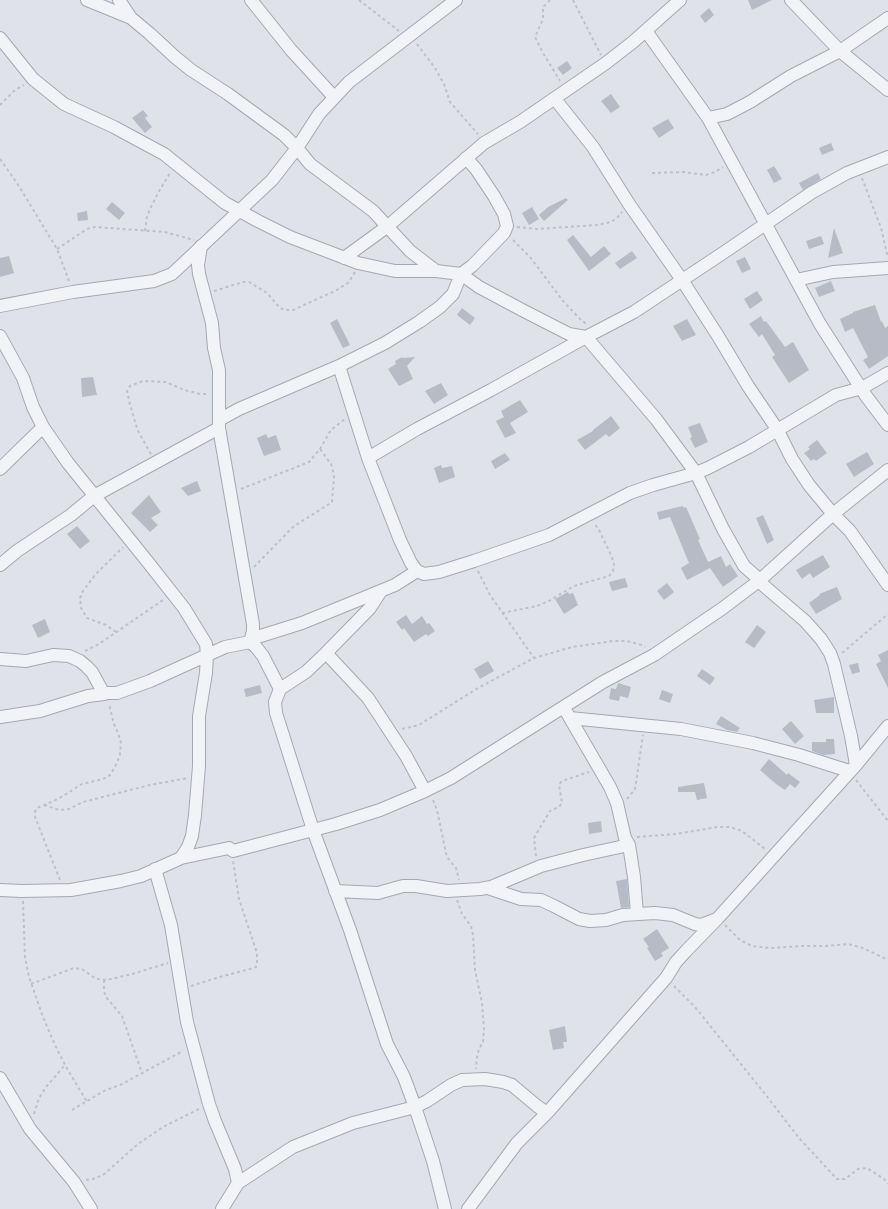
<!DOCTYPE html>
<html>
<head>
<meta charset="utf-8">
<style>
  body { margin:0 }
  canvas { display:block; background:#dfe2e9 }
</style>
</head>
<body>
<canvas width="888" height="1209"></canvas>
<script>
const c = document.querySelector('canvas').getContext('2d');
c.lineJoin = 'round';
function fill(path, color) {
  c.fillStyle = color;
  c.fill(path, 'evenodd');
}
function poly(rows) {
  const path = new Path2D();
  for (const r of rows) {
    path.moveTo(r[0], r[1]);
    for (let i = 2; i < r.length; i += 2) path.lineTo(r[i], r[i + 1]);
  }
  return path;
}
function strokePath(path, color, width, dash) {
  c.strokeStyle = color;
  c.lineWidth = width;
  c.lineCap = dash ? 'butt' : 'round';
  c.setLineDash(dash || []);
  c.stroke(path);
}
const building = poly([
  [748,0,772,0,752,10],
  [709,8,714,15,705,23,700,16],
  [567,61,572,68,563,75,557,68],
  [611,94,620,107,611,113,601,101],
  [143,110,148,116,145,118,152,127,145,133,132,118],
  [668,119,674,128,659,138,652,128],
  [831,143,834,150,822,155,819,148],
  [774,166,782,179,774,183,767,170],
  [818,173,821,179,803,190,799,183],
  [566,198,568,200,544,221,539,215,548,207],
  [112,202,125,213,119,220,106,209],
  [532,207,539,219,529,225,522,213],
  [87,211,88,220,78,221,77,213],
  [834,228,843,253,828,258],
  [573,235,591,257,604,246,611,254,589,271,567,240],
  [821,236,824,244,809,249,806,241],
  [632,251,637,258,620,269,615,263],
  [9,256,14,273,0,277,0,258],
  [745,257,751,269,742,273,736,261],
  [831,281,835,291,819,297,815,288],
  [757,291,763,300,750,309,744,299],
  [875,305,881,322,882,321,885,328,888,326,888,356,869,369,863,360,868,357,853,328,845,332,840,319,853,313,853,312],
  [462,308,475,318,470,325,457,315],
  [761,316,764,322,766,321,785,347,793,342,809,370,789,383,772,357,775,355,762,334,759,337,749,324],
  [337,319,350,345,343,348,330,323],
  [687,319,696,335,682,341,673,326],
  [402,357,403,358,415,357,407,366,413,379,399,386,388,369,396,364,395,361],
  [93,377,97,395,82,397,81,378],
  [441,383,448,395,434,404,425,391],
  [520,400,528,412,510,423,516,433,505,438,496,421,504,417,501,411],
  [611,416,620,428,609,437,606,434,585,450,577,440,593,431,593,430],
  [700,423,708,442,695,448,690,438,692,437,688,427],
  [266,434,268,438,276,435,281,450,264,456,257,438],
  [817,440,827,453,816,461,814,459,811,461,804,453,810,449,808,447],
  [867,452,874,464,854,477,846,464],
  [505,453,510,460,495,469,491,461],
  [441,465,442,468,452,466,455,477,439,483,434,468],
  [197,481,201,491,188,496,181,488],
  [149,495,161,512,151,518,158,525,150,532,131,513],
  [683,506,684,508,686,507,700,539,698,540,708,562,721,556,726,567,730,564,738,576,723,587,710,568,687,580,681,568,689,563,670,517,659,520,657,512],
  [763,515,774,540,767,544,756,518],
  [77,526,90,541,80,549,67,534],
  [823,555,830,567,813,578,810,573,802,579,796,570],
  [625,578,628,587,612,591,609,582],
  [667,583,674,592,664,600,657,591],
  [837,587,842,599,816,614,809,603,820,595,819,594],
  [568,592,569,594,573,593,578,605,564,614,555,599],
  [406,615,412,624,422,616,427,624,429,623,435,631,428,636,426,634,414,642,404,628,402,630,396,622],
  [45,619,50,632,38,638,32,625],
  [757,625,766,632,754,648,745,642],
  [888,650,888,688,876,664,881,661,878,655],
  [488,661,494,671,480,679,474,669],
  [858,663,860,672,852,674,849,665],
  [702,669,715,678,710,685,697,676],
  [618,683,631,687,628,698,620,696,619,701,609,699,611,688,616,689],
  [260,685,262,693,246,697,244,689],
  [662,690,673,694,670,703,659,699],
  [834,697,834,713,816,713,814,700],
  [721,716,740,728,737,732,727,730,716,724],
  [791,721,804,736,795,744,782,729],
  [826,739,834,739,835,754,823,755,812,751,812,742,826,742],
  [769,759,787,775,788,773,800,782,795,788,790,784,785,790,776,784,760,770],
  [704,783,707,798,697,800,695,792,678,792,678,787],
  [601,821,602,832,589,834,588,823],
  [627,879,629,907,621,908,616,881],
  [657,929,669,948,661,953,663,956,655,961,647,948,649,947,643,939],
  [565,1026,567,1042,563,1042,564,1048,553,1050,549,1030]
]);
const path = poly([
  [359,0,399,31],
  [550,0,543,7,543,19,535,37,543,53,560,81],
  [573,0,601,55],
  [417,44,435,68,444,84,450,102,478,134],
  [0,105,15,90,24,85],
  [0,159,17,183,57,249,69,281],
  [652,173,683,172,706,175,715,172,723,167],
  [862,178,881,228,888,258],
  [517,227,537,229,597,225,611,222,617,218,622,212],
  [145,231,147,216,151,207,158,193,170,173],
  [513,240,530,257,563,301,581,320,588,325],
  [57,249,87,229,95,227,165,232,194,240],
  [214,291,243,282,249,282,267,293,280,308,285,310,293,310,335,291,348,283,355,272],
  [151,454,138,431,130,405,127,391,130,386,143,381,166,382,184,390,200,394,209,394],
  [241,489,309,462,320,449,331,430,345,419],
  [254,567,293,527,332,502,334,477,333,471,331,464,320,449],
  [478,571,490,595,534,658],
  [502,613,537,606,549,601,574,586,609,576,613,571,614,564,611,555,599,530,594,523],
  [116,632,106,625,87,618,81,608,80,598,83,591,95,575,123,547],
  [85,651,99,644,163,600],
  [842,653,888,614],
  [402,729,419,725,478,688,534,658,572,647,613,641,627,641,642,645,645,647],
  [856,780,888,821],
  [627,799,635,789,643,735],
  [433,800,437,810,446,853,447,857,456,868,459,880],
  [44,805,59,810,69,809,83,802,150,785,188,778],
  [637,837,676,834,717,827,730,827,742,831,765,849],
  [536,856,534,838,538,831,550,811,559,807,562,803,559,785,561,782,565,780,589,772],
  [60,880,35,817,35,812,37,808,58,799,82,784,103,779,110,775,113,770,117,763,120,754,121,743,118,733,114,724,109,704],
  [457,900,462,914,471,926,473,935,475,970,482,1003,484,1030,483,1042,479,1049,477,1057,476,1069],
  [23,901,25,957,29,977,43,1017,55,1045,65,1065,87,1102],
  [725,925,740,940,752,946,770,948,803,946,826,946,848,944,863,948,888,960],
  [104,980,104,991,106,997,122,1016,142,1073],
  [31,984,74,968,82,969,96,979,107,980,132,974,168,963],
  [191,986,216,978,250,969,256,967,257,964,257,953,239,899,233,861],
  [674,986,695,1007,765,1094,799,1138,835,1177,837,1179,845,1179,858,1169,867,1168,884,1179,888,1184],
  [72,1110,104,1091,122,1084,183,1051],
  [34,1114,39,1098,46,1087,65,1065],
  [86,1180,93,1179,103,1175,138,1144,163,1127,199,1109]
]);
const street = poly([
  [87,0,131,18,149,33,175,57,191,70,228,94,284,135,297,148,310,164,373,211,410,251,436,271],
  [119,0,131,18],
  [251,0,291,50,334,97],
  [791,0,840,51,888,90],
  [646,31,708,118,820,324,866,396,888,425],
  [0,38,33,79,64,104,114,127,164,154,225,203,258,221,290,237,358,263,395,271,436,271,461,274,479,287,524,311,569,334,586,337,634,312,723,253,811,193,847,173,888,157],
  [555,99,593,147,629,204,682,280,718,336,748,386,777,429,792,459,809,485,833,514,850,531,888,585],
  [708,118,727,114,750,102,791,76,840,51,888,18],
  [201,246,198,265,199,274,212,323,214,348,219,370,219,420],
  [344,258,388,226,484,143,520,122,606,63,633,42,680,0],
  [796,280,833,272,888,268],
  [0,306,73,292,154,281,172,274,272,180,297,148,319,114,349,82,456,0],
  [0,336,23,378,33,407,43,427,68,463,147,561,184,608,206,644,207,655,206,673,199,716,199,766,195,815,192,836,188,847,181,858],
  [339,366,368,458,400,540,411,563,417,571,424,574,439,572,474,561,549,535,630,493,653,485,696,473,708,468,749,447,836,395,862,388,888,373],
  [368,458,417,429,491,390,586,337,656,419,696,473,723,529,744,566,760,580,763,585,805,621,821,639,830,653,834,664,851,736,856,765],
  [0,469,43,427],
  [0,565,17,551,71,515,94,496,219,428],
  [381,591,370,608,326,653,306,672,280,689,275,702,276,713,313,830,350,930,387,1044,404,1077,415,1107,433,1161,445,1209],
  [251,639,302,623,361,599,395,585,417,571],
  [250,642,253,631,253,624,219,428,219,420,239,409,339,366,385,343,419,322,440,307,453,294,461,274,472,266,504,233,507,226,504,214,494,196,476,169,466,158],
  [326,653,368,698,406,756,425,791],
  [0,659,26,661,53,655,69,656,80,661,86,666,92,672,104,694,108,693,117,693,150,681,225,647,250,642,256,647,263,656,280,689],
  [567,713,610,787,617,803,625,838,629,845,634,877,637,914],
  [0,717,40,711,88,696,104,694],
  [570,718,681,729,753,743,799,755,849,771],
  [155,869,171,925,187,1022,209,1104,215,1121,235,1169,238,1183],
  [488,888,521,899,541,900,554,906,579,919,590,921,606,920,623,915,655,913,673,915,695,924,701,925,714,920],
  [0,890,22,891,71,890,121,881,141,876,181,858,229,848,233,851,336,824,380,810,425,791,451,778,603,682,654,655,723,608,760,580,833,514,888,470],
  [335,891,378,893,403,886,416,886,447,891,480,889,491,887,541,866,583,855,629,845],
  [0,1078,30,1129,74,1182,91,1209],
  [222,1209,238,1183,293,1147,353,1123,415,1107,427,1101,451,1085,462,1080,485,1079,503,1082,512,1085,537,1106,547,1113],
  [468,1209,517,1143,547,1113,666,978,676,962,686,951,718,918,799,828,856,765,888,726]
]);
fill(building, '#b6bbc6');
strokePath(street, '#a4a8b3', 14);
strokePath(path, '#bdc0c8', 2, [3, 3]);
strokePath(street, '#f2f3f7', 12);
</script>
</body>
</html>
